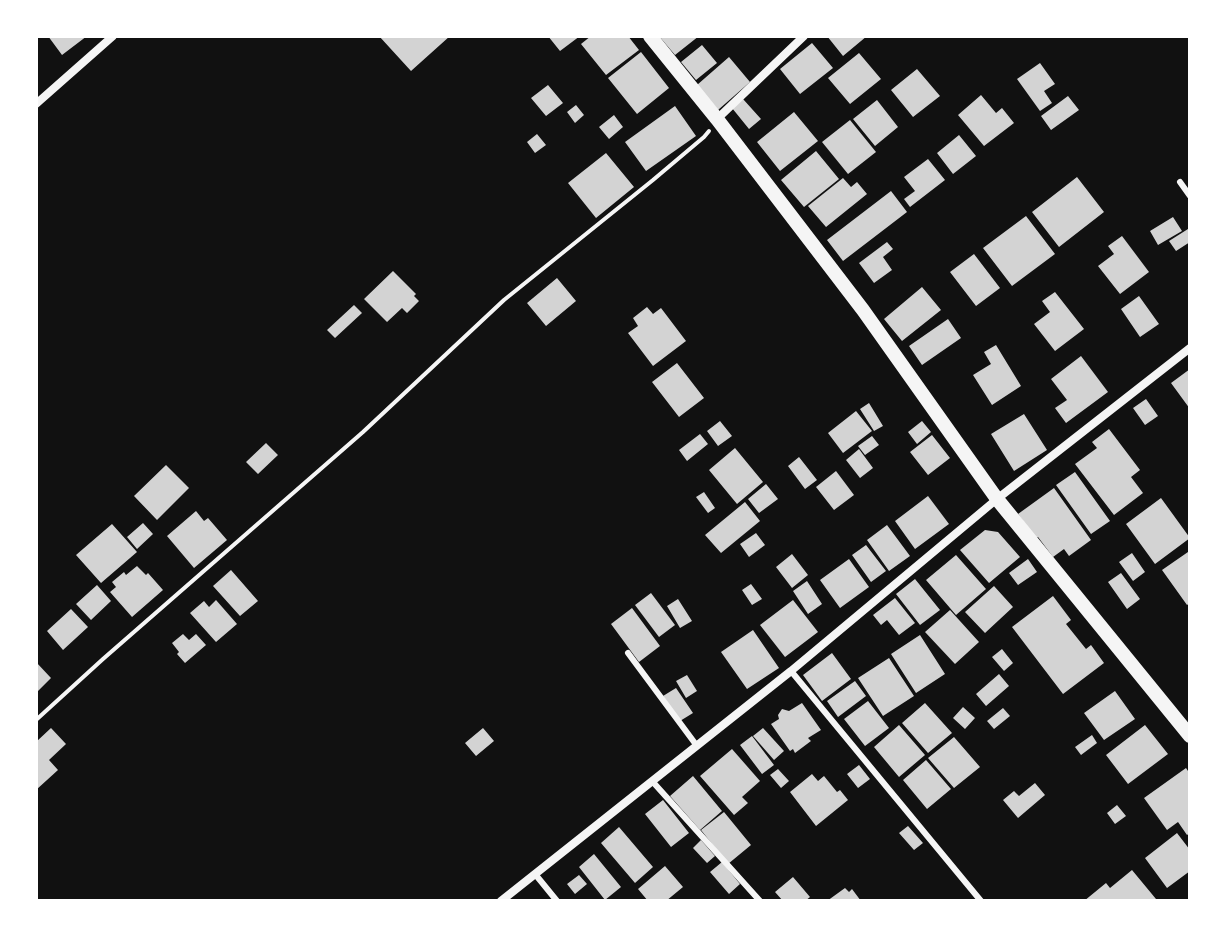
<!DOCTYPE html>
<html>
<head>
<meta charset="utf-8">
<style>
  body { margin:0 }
  #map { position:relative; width:1226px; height:937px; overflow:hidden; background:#111; font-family:"Alegreya Sans",sans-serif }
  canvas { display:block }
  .frame { position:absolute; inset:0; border:38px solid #fff; pointer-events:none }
</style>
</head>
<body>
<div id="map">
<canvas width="1226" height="937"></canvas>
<div class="frame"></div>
</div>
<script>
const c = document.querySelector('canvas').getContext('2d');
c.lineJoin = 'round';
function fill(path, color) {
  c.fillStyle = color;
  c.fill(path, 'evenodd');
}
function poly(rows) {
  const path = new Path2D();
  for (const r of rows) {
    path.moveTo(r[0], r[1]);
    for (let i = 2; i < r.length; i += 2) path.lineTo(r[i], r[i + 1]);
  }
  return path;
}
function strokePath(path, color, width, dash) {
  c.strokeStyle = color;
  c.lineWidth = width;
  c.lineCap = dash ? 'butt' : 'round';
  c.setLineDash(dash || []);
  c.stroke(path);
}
const building = poly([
  [48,36,87,36,62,55],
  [379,36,450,36,411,71],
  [548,36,580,36,560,51],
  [591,36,628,36,639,50,606,75,581,44],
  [659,36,699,36,675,55],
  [827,36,867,36,843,56],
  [812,43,833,68,800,94,780,69],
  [702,45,717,63,696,80,681,62],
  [641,52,669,88,637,114,608,78],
  [859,53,881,79,850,104,828,78],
  [729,57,750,82,718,110,697,85],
  [1040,63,1055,84,1044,91,1052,103,1040,111,1017,79],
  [917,69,940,96,913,117,891,90],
  [548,85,563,103,546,116,531,98],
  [981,95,996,113,1002,108,1014,123,984,146,958,115],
  [1068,96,1079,110,1051,130,1041,116],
  [743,99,761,119,749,129,732,108],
  [877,100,898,127,875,146,853,119],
  [576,105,584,115,575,123,567,112],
  [675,106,696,136,646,171,625,142],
  [794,112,818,141,780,171,757,142],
  [614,115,623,127,609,139,599,127],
  [850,120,876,152,848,174,822,142],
  [537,134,546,145,535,153,527,142],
  [959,135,976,156,953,174,937,153],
  [816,151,839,179,804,207,781,180],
  [606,153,634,187,596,218,568,183],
  [928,159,945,180,910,207,904,199,915,191,904,177],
  [1077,177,1104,212,1059,247,1032,212],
  [843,178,851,187,857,182,867,194,826,227,808,206],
  [891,191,907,212,843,261,827,240],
  [1026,216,1055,254,1012,286,983,248],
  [1173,217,1182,231,1158,245,1150,231],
  [1188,229,1190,242,1176,251,1169,241],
  [1122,236,1149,272,1120,294,1098,266,1114,254,1108,246],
  [887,242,893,249,883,257,892,270,874,283,859,263],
  [974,254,1000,288,976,306,950,272],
  [393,271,416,294,414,296,419,301,407,313,402,308,387,322,364,299],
  [557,278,576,301,546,326,527,303],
  [922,287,941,310,902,341,884,319],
  [1055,292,1084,329,1055,351,1034,324,1050,312,1042,301],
  [1139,296,1159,324,1140,337,1121,309],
  [354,305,362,313,335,338,327,330],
  [647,307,653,314,661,308,686,341,653,366,628,333,638,326,633,318],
  [948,319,961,338,922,365,909,346],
  [996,345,1021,386,992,405,973,375,991,364,984,352],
  [1081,356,1108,392,1066,423,1055,408,1067,400,1051,379],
  [677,363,704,398,679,417,652,382],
  [1190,369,1190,409,1171,383],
  [1146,399,1158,416,1145,425,1133,408],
  [869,403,883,426,874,431,860,409],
  [856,411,872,431,843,453,828,433],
  [1024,414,1047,450,1014,471,991,434],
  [720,421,732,436,718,446,707,431],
  [922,421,931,432,917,444,908,432],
  [1109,429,1140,470,1131,477,1143,493,1114,515,1075,464,1097,448,1092,442],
  [700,434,708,444,687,461,679,450],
  [932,435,950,458,928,475,910,452],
  [872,436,879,445,865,455,858,446],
  [266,443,278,455,258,474,246,462],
  [735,448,763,482,737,504,709,470],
  [859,449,873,468,860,478,846,460],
  [799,457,817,480,805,489,788,466],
  [166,465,189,488,157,520,134,496],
  [836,471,854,495,834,510,816,487],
  [1075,472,1110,521,1091,534,1056,485],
  [766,484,778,499,759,513,748,499],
  [1054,488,1091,540,1069,556,1064,549,1053,557,1038,537,1036,538,1018,514],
  [704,492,715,508,708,513,696,497],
  [928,496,949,524,915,549,895,521],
  [1161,498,1190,538,1155,564,1126,524],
  [745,502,760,521,721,553,705,535],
  [196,511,204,521,208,518,227,540,194,568,167,536],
  [143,523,153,534,137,549,127,537],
  [112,524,137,552,101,583,76,555],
  [887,525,910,556,889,571,867,540],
  [985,530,998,532,1020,557,989,583,960,550],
  [756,533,765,545,749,557,740,544],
  [866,545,886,571,871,582,852,555],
  [1188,552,1190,556,1190,603,1187,605,1162,570],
  [1132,553,1145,572,1133,581,1119,562],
  [792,554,808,575,792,588,776,567],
  [956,555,986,589,956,615,926,580],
  [849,559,869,587,840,608,820,580],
  [1028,559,1037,572,1018,585,1009,573],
  [137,566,146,575,148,573,163,590,132,617,110,592,116,587,112,582,124,572,126,575],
  [231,570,258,601,240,616,213,586],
  [1121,573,1140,599,1127,609,1108,582],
  [915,579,940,610,920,625,896,594],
  [807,581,822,604,808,614,793,591],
  [751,584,762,599,752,605,742,590],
  [97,585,111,601,91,620,76,604],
  [994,586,1013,607,985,633,965,612],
  [651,593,675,625,659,637,635,605],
  [1053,596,1071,620,1066,624,1086,649,1091,645,1104,663,1063,694,1012,627],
  [895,598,915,623,899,635,887,620,881,625,873,615],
  [678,599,692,621,680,628,667,606],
  [216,600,237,624,216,642,190,613,204,601,209,607],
  [793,600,818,632,785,657,760,625],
  [632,608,660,646,639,662,611,624],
  [71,609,88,627,63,650,47,631],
  [950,610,979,642,955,664,925,632],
  [753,630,779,668,747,689,721,652],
  [183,634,189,640,196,634,206,645,185,663,177,654,179,652,172,643],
  [920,635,945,674,916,693,891,654],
  [1002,649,1013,663,1004,671,992,657],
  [832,653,851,679,822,701,803,675],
  [889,658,914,696,883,716,858,678],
  [36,662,51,678,36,693],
  [999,674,1009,686,986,706,976,694],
  [687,675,697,691,686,698,676,681],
  [855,681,866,696,838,717,827,701],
  [676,688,693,713,680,721,663,696],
  [1115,691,1135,719,1104,740,1084,713],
  [868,701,889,728,865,746,844,719],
  [802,703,821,730,808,738,811,741,795,753,793,749,790,751,771,724,779,719,778,715,782,709,789,711],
  [925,703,952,733,928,753,902,723],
  [963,707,975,718,965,729,953,718],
  [1003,708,1010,716,994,729,987,721],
  [899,725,925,755,899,777,874,747],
  [1145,725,1168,754,1128,784,1106,755],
  [51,728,66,744,49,760,58,770,36,790,36,742],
  [483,728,494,741,476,756,465,743],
  [763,728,784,751,774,760,753,736],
  [1092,735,1097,743,1081,755,1075,747],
  [752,736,774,765,762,774,740,745],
  [954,737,980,767,954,788,928,758],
  [732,749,760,781,742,797,748,803,734,815,700,776],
  [926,760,951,789,927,809,903,780],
  [859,765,870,779,858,788,847,774],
  [1186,768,1190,774,1190,833,1187,835,1178,822,1167,830,1144,798],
  [778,769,789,781,781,788,770,775],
  [812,774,818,781,824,776,837,792,840,790,848,800,816,826,790,792],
  [693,776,722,811,700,830,670,796],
  [1035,783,1045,795,1018,818,1003,800,1014,791,1019,796],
  [663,800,689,833,671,847,645,814],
  [1117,805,1126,816,1115,824,1107,813],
  [724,812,751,845,728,864,701,830],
  [908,826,923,843,914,850,899,833],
  [619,827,653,867,635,883,601,843],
  [1177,833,1190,850,1190,871,1167,888,1145,858],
  [701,840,715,856,707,863,693,848],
  [594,854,621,887,605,900,579,867],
  [722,862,740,884,729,894,710,872],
  [665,866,683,887,666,901,648,901,638,889],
  [1132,870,1156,899,1154,901,1084,901,1106,883,1110,888],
  [579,875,587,884,575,894,567,884],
  [793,877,810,897,805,901,783,901,775,892],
  [845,888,849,892,852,889,861,901,827,901]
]);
const path = poly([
  [36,720,103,659,363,432,504,300,653,180,704,137,709,131]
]);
const service = poly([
  [1180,182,1190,196],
  [628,653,697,746],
  [791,671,981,901],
  [652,781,760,901],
  [535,874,557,901]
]);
const minor = poly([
  [36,104,113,36],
  [717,119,804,36],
  [501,901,791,671,997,499,1190,348]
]);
const tertiary = poly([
  [650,36,717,119,863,310,997,499,1190,736]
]);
fill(building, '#d3d3d3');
strokePath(path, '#f5f5f5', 4);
strokePath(service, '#f5f5f5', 6);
strokePath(minor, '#f5f5f5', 8);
strokePath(tertiary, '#f5f5f5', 14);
</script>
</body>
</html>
